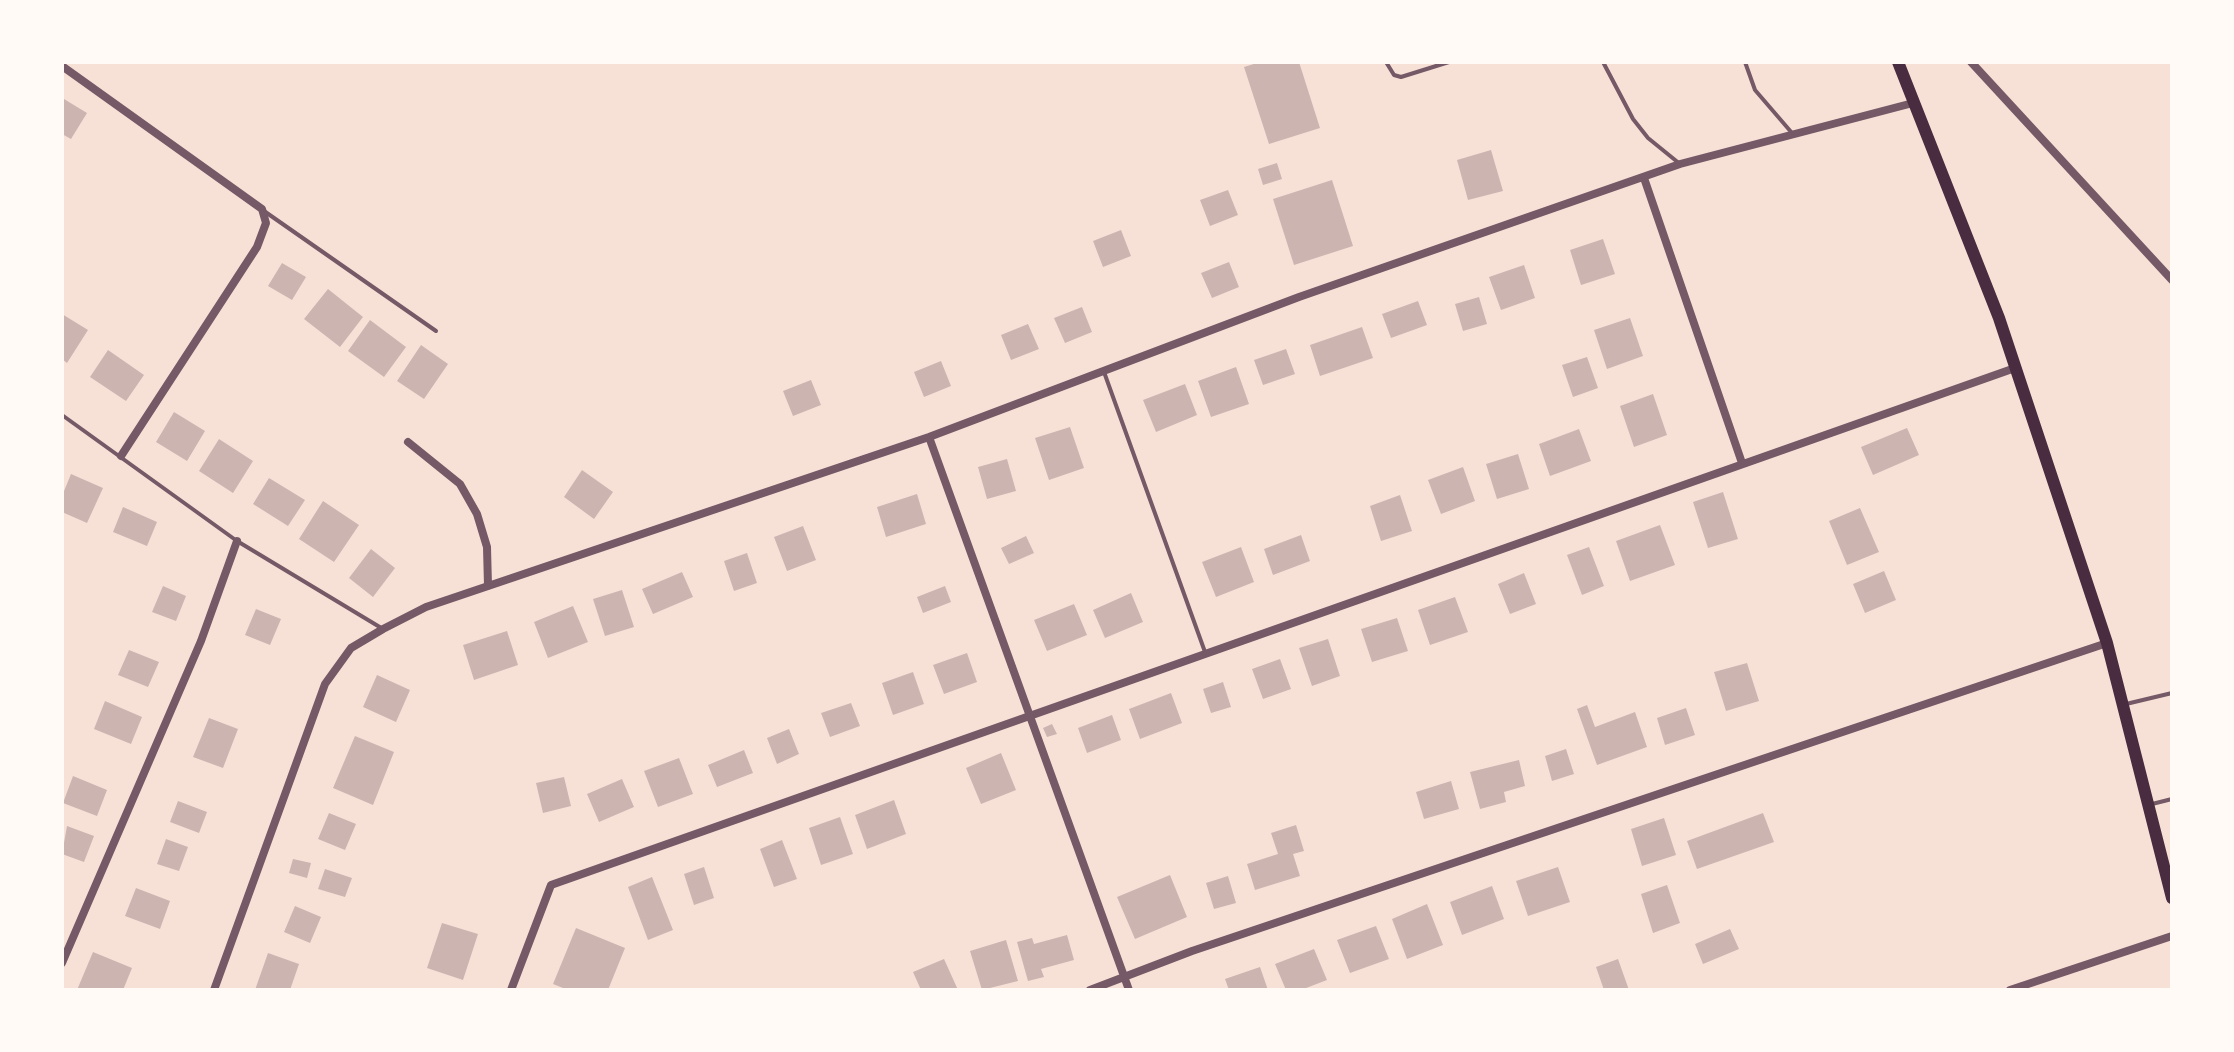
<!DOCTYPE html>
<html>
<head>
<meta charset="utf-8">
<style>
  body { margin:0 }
  #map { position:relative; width:2234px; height:1052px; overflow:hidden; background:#f7e1d7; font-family:Arial,sans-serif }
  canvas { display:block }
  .frame { position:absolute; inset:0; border:64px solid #fffaf5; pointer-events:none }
</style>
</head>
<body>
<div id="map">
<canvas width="2234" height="1052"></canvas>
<div class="frame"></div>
</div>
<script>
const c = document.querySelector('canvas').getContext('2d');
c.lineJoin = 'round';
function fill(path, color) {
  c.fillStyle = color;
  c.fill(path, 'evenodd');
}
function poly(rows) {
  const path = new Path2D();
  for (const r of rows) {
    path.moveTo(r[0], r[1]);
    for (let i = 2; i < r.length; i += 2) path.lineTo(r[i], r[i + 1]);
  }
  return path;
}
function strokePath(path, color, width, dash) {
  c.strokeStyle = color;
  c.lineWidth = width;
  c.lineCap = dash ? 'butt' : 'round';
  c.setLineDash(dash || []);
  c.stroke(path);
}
const building = poly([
  [1260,62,1299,62,1320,128,1269,144,1244,67],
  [64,99,87,113,71,139,62,134],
  [1491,150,1503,191,1468,200,1457,160],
  [1277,163,1282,179,1263,185,1258,169],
  [1332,180,1353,246,1294,265,1273,199],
  [1228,190,1238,215,1210,226,1200,200],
  [1121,230,1131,256,1103,267,1093,241],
  [1603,239,1615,274,1581,285,1570,250],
  [1229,262,1239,287,1212,298,1201,273],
  [282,263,306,277,292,300,268,286],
  [1524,265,1535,298,1501,310,1489,277],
  [328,289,363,317,340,347,304,319],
  [1479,297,1487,324,1463,331,1455,304],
  [1418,301,1427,325,1391,338,1382,314],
  [1082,307,1092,332,1065,343,1054,318],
  [62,314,88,330,67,363,62,359],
  [1630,318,1643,356,1607,369,1594,330],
  [370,320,406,347,384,377,348,351],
  [1028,324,1039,349,1011,360,1001,335],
  [1362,327,1373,358,1320,376,1310,345],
  [421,345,448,364,424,399,397,381],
  [1286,349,1295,374,1263,385,1254,360],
  [108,350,144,375,126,401,90,377],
  [1587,357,1598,388,1573,397,1562,365],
  [941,361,951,386,924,397,914,372],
  [1236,367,1249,404,1211,417,1198,381],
  [811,380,821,405,793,416,783,391],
  [1185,384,1197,415,1156,432,1143,400],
  [1653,394,1667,435,1634,447,1620,406],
  [174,412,205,431,187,461,156,442],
  [1070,427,1084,468,1049,480,1035,438],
  [1907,428,1919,455,1873,475,1861,447],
  [1579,429,1591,461,1550,476,1539,444],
  [219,439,253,461,233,493,199,471],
  [1518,454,1529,489,1497,499,1486,464],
  [1007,459,1016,491,987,499,978,467],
  [1463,467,1475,501,1441,514,1428,480],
  [582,470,613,492,594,519,564,497],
  [71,474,103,488,87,523,62,512,62,496],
  [269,478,305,500,288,526,253,504],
  [1723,492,1738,539,1708,548,1693,502],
  [917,494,926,524,886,537,877,507],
  [1400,495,1412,531,1381,541,1370,506],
  [323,501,359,525,334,562,299,539],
  [123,507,157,522,147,546,113,532],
  [1860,508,1879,552,1847,565,1829,521],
  [1660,525,1675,565,1630,581,1616,541],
  [803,526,816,560,787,571,774,537],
  [1301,535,1310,561,1273,575,1264,549],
  [1026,536,1034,553,1009,564,1001,548],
  [1241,547,1254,582,1216,597,1202,562],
  [1589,547,1604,586,1582,595,1567,555],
  [371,549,395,568,373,597,349,578],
  [747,553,757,583,734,591,724,561],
  [1884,571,1896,600,1865,613,1853,584],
  [682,572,693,597,653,614,642,589],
  [1524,573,1536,604,1510,614,1498,584],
  [163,586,186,596,176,621,152,612],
  [945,586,951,602,923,613,917,597],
  [622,590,634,627,605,636,593,599],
  [1131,593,1143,622,1105,638,1093,610],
  [1455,597,1468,632,1430,645,1418,610],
  [1074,604,1087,635,1047,651,1034,620],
  [573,606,588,642,548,658,534,622],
  [256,609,281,619,270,645,245,635],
  [1397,618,1408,651,1372,662,1361,629],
  [507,631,518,665,474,680,463,645],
  [1328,639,1340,676,1312,686,1299,648],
  [129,650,159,662,148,687,118,675],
  [967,653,977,682,944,694,933,665],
  [1280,659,1291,689,1263,699,1252,669],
  [1747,663,1759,701,1726,711,1714,672],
  [913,672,924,704,893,715,882,683],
  [377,675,410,690,396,722,363,707],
  [1223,682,1231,707,1211,713,1203,689],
  [1171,693,1182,723,1140,739,1129,709],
  [105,701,142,717,131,744,94,729],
  [851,703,860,726,830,737,821,713],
  [1587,705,1595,727,1635,712,1647,747,1597,765,1577,709],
  [1686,708,1695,735,1665,745,1657,718],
  [1112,715,1121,740,1087,753,1078,728],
  [209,718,238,729,223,768,193,757],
  [1052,724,1057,734,1047,737,1043,728],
  [789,729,799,754,777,764,767,738],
  [355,736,394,752,373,805,333,788],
  [1566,749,1574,774,1552,781,1545,756],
  [744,750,753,773,717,787,708,765],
  [1001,753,1016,790,981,804,966,768],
  [679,758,693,794,658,807,644,771],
  [1519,760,1525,786,1504,792,1506,802,1480,809,1470,772],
  [73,776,107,790,97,816,63,803],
  [564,777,571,806,543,813,536,783],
  [622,779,634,807,599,822,587,794],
  [1451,781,1459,809,1424,819,1416,792],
  [894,800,906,834,867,849,855,815],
  [178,801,207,812,199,833,170,822],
  [329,813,356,824,345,850,318,839],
  [1763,813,1774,842,1697,869,1687,841],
  [840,817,853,854,821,865,809,828],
  [1664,818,1676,855,1642,866,1631,829],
  [1296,825,1304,851,1293,854,1300,876,1255,890,1247,864,1278,854,1271,833],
  [67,826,94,836,84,862,62,854],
  [166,839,188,847,179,871,157,864],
  [782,840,797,879,774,887,760,849],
  [293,859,311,863,307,878,289,873],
  [704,867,714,898,694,905,684,874],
  [1558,867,1570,902,1528,916,1516,881],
  [325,869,352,878,345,897,318,889],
  [1170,875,1187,917,1135,939,1117,897],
  [1228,876,1236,903,1214,909,1206,883],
  [652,877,673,930,648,940,628,887],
  [1667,885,1680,923,1653,933,1641,894],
  [1492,886,1504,919,1462,935,1450,902],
  [136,888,170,901,160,929,125,916],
  [1427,904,1443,945,1407,959,1392,919],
  [295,906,321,917,310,943,284,932],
  [442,923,478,934,463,980,427,968],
  [1376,926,1389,959,1350,973,1337,940],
  [576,928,625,948,608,990,568,990,553,984],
  [1730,929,1739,949,1703,964,1695,944],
  [1067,935,1074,960,1041,969,1044,977,1028,981,1017,942,1032,938,1034,944],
  [1006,940,1018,981,982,990,970,951],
  [1314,949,1327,980,1301,990,1286,990,1275,964],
  [93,952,132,968,123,990,77,990],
  [268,953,299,964,290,990,255,990],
  [944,959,958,990,921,990,913,972],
  [1618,959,1629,990,1604,990,1596,967],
  [1260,967,1268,990,1229,990,1225,979]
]);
const service = poly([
  [1386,62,1394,75,1401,77,1449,62],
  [1603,62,1633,119,1648,138,1680,164],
  [1745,62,1755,90,1792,133],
  [264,211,436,331],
  [1104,372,1205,652],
  [62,415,237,541,383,629],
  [2126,704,2172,693],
  [2152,804,2172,799]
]);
const minor = poly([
  [1971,62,2172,280],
  [62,66,262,209,266,223,257,247,121,456],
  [1644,178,1742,463],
  [929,437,1129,990],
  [408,442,460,484,477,514,487,547,488,586],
  [62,963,201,641,237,541],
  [214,990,325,684,351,648,383,629,426,607,929,437,1299,297,1680,164,1913,103],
  [511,990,551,885,2015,368],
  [1090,990,1192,951,2107,643],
  [2010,990,2172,936]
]);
const primary = poly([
  [1898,62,1999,318,2107,643,2172,898]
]);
fill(building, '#ccb4b1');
strokePath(service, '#755966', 4);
strokePath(minor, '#755966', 8);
strokePath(primary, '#4a2c40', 12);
</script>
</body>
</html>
